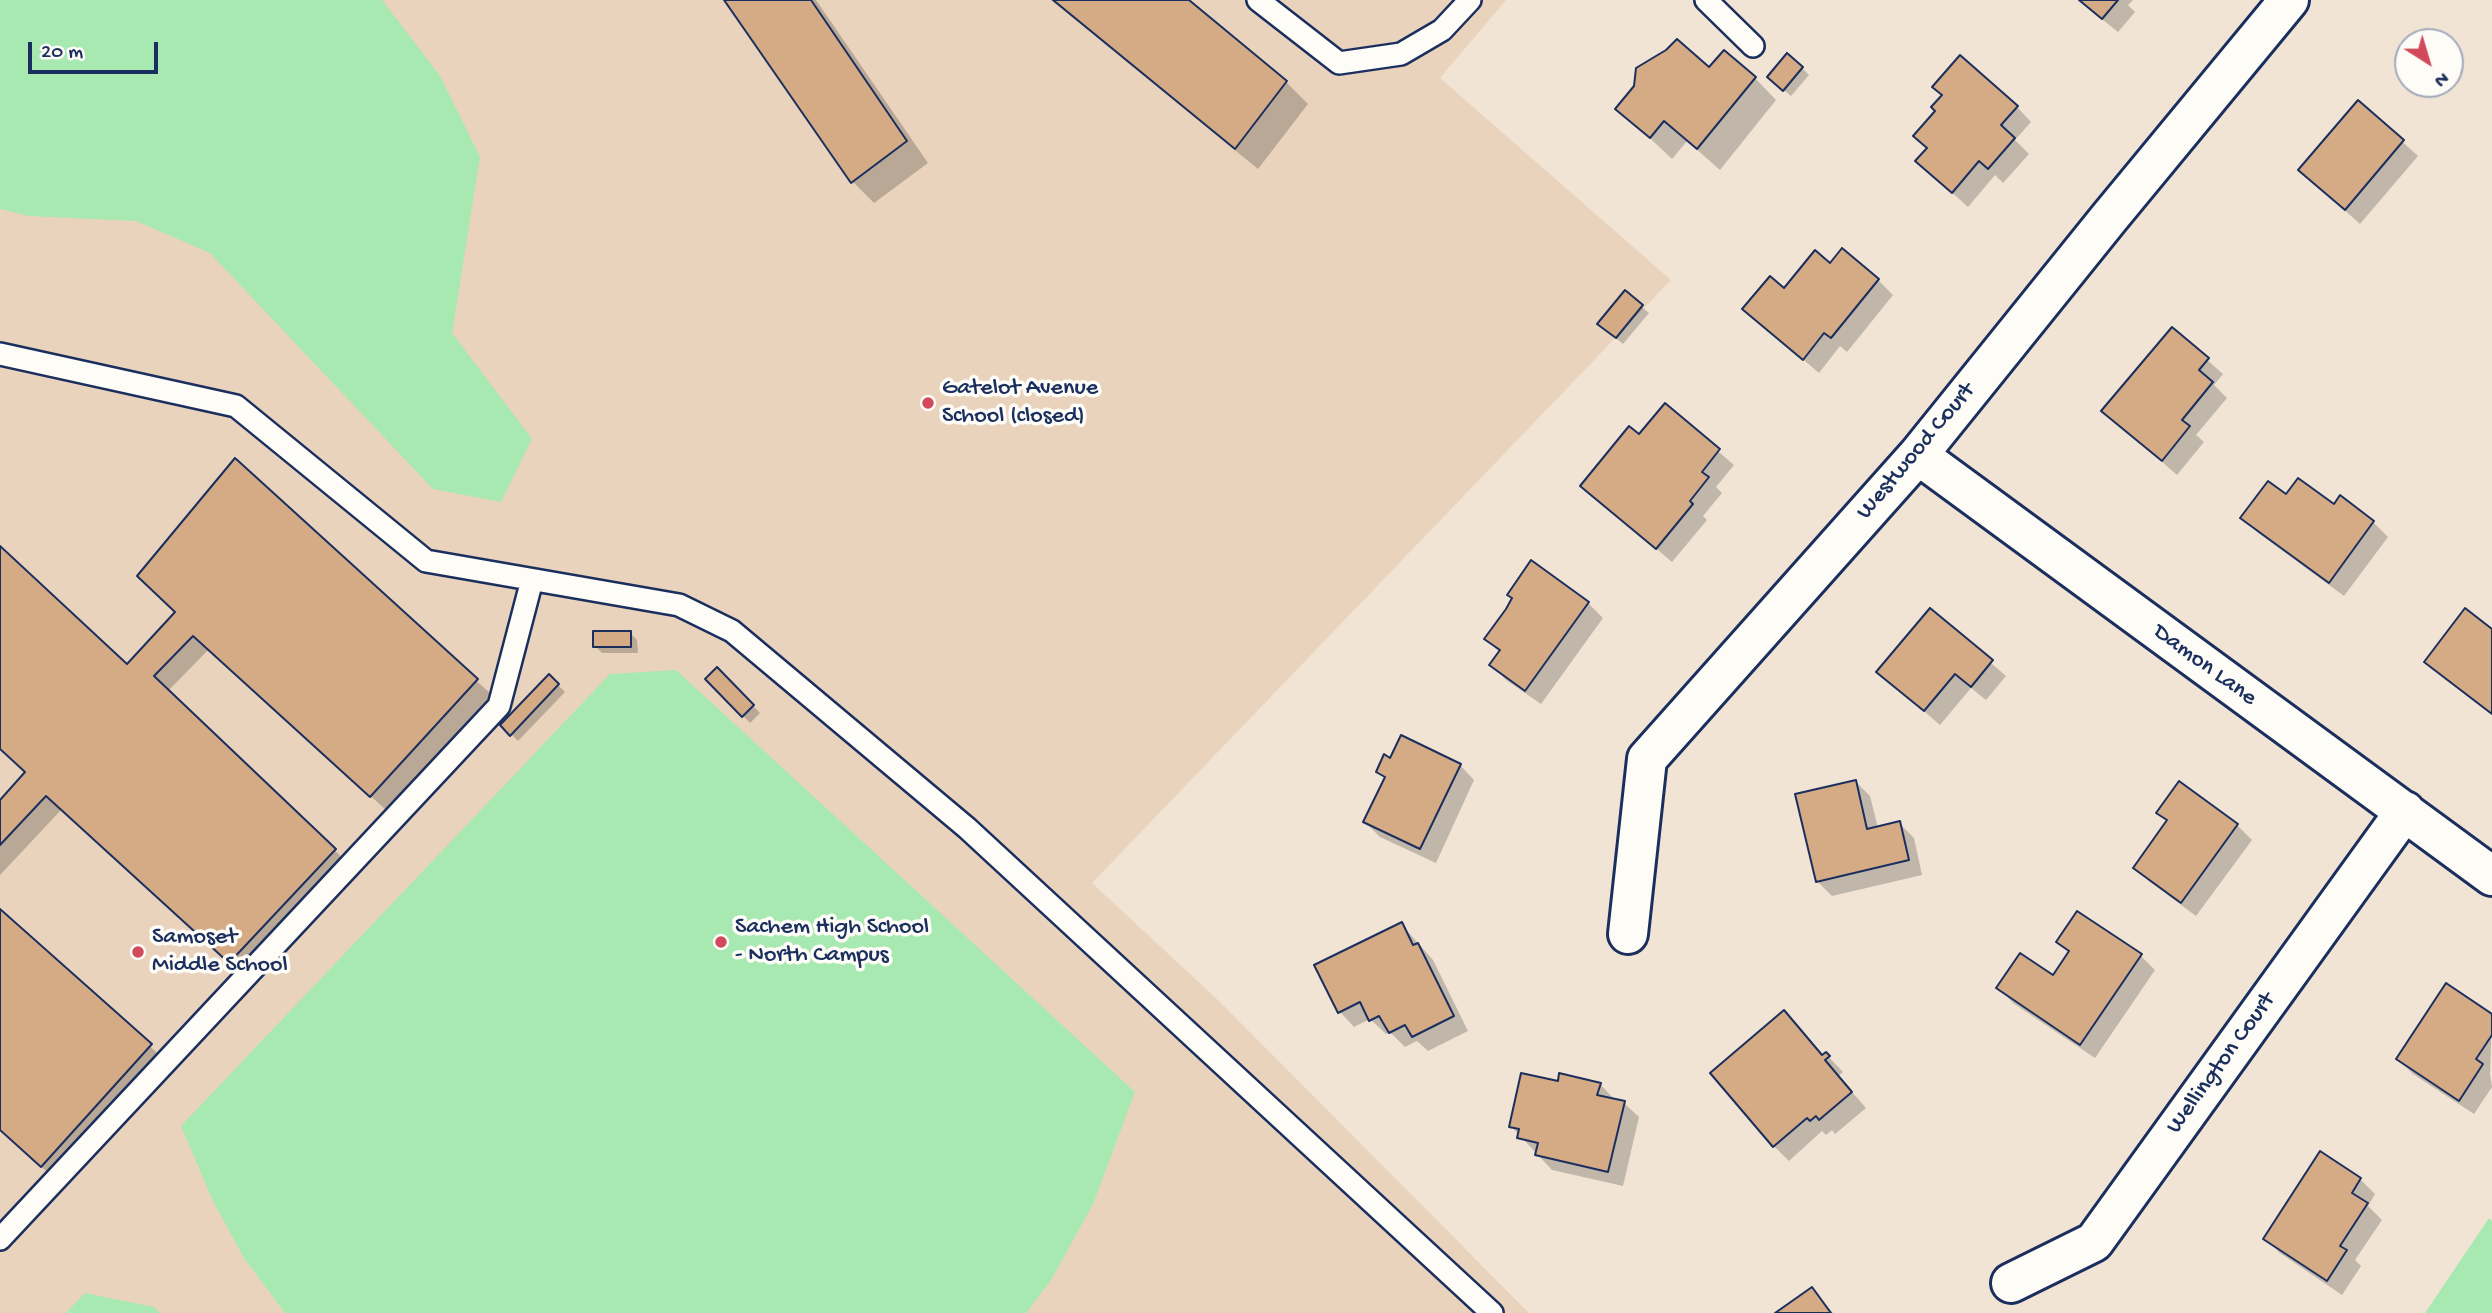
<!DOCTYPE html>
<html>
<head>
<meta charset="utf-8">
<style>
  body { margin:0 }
  #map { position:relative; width:2492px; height:1313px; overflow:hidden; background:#f1e4d5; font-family:"Gochi Hand",sans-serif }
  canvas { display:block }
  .north { position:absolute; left:2394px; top:28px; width:70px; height:70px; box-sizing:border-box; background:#fdfcf7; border:2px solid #a3aaba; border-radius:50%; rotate:143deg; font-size:19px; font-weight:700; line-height:28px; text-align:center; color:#1b2f5e }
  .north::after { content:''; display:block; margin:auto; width:24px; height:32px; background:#d1495b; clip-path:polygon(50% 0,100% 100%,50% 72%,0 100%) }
  .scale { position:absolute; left:28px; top:42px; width:130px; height:32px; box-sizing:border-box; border:4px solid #1b2f5e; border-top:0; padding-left:9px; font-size:21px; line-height:24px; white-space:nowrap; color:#1b2f5e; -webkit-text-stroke:5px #fdfcf7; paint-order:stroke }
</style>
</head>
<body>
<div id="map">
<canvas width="2492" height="1313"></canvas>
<div class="north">N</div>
<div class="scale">20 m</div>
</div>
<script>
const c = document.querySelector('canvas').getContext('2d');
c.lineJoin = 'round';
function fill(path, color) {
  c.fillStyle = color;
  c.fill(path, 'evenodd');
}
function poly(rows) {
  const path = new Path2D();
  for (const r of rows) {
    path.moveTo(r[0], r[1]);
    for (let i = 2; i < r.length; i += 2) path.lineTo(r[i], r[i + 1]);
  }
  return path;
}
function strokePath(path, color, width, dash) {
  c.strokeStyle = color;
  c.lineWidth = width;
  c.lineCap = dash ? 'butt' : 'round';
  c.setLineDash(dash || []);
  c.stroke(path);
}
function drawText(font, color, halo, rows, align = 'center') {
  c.font = font + ' "Gochi Hand",sans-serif';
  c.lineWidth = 7;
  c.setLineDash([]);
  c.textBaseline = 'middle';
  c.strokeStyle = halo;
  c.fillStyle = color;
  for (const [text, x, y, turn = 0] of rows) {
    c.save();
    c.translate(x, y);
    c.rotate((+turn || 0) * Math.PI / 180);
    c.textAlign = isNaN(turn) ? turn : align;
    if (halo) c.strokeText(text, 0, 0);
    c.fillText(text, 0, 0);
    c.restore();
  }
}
const built = poly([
  [0,0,1506,0,1440,78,1671,280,1092,883,1219,1001,1529,1313,0,1313]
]);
const green = poly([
  [0,0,382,0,440,76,480,157,452,333,532,439,501,502,433,489,210,253,136,221,29,216,0,209],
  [676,670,1135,1092,1093,1204,1051,1280,1026,1313,285,1313,244,1258,213,1201,181,1126,610,674],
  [2489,1218,2492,1221,2492,1313,2425,1313],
  [85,1293,154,1307,160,1313,66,1313]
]);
const shadow = poly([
  [726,0,816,0,928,163,874,203,853,182],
  [1051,0,1186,0,1286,82,1308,104,1258,169],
  [2078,0,2133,0,2128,5,2135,12,2118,32],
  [1802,68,1809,75,1791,96,1776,84],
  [1709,69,1755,78,1776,100,1720,170,1687,141,1672,159,1618,108],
  [2358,102,2418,156,2360,224,2300,170],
  [2017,107,2031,122,2015,140,2029,154,2003,183,1995,175,1968,207,1917,161],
  [1830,265,1878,280,1893,295,1847,352,1840,346,1819,373,1744,309],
  [1625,292,1649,313,1623,344,1607,331],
  [2172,329,2223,374,2214,385,2227,398,2196,435,2204,442,2177,475,2104,411],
  [1665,406,1734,465,1716,487,1722,493,1703,516,1707,520,1672,562,1582,485,1640,437],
  [235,460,492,695,386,810,209,649,168,691,350,865,244,976,62,809,0,875,0,803,27,773,0,749,0,548,127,667,177,613],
  [2286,497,2334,507,2373,522,2388,537,2344,596,2257,532,2243,518],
  [1588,603,1603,618,1541,704,1506,680,1492,665,1500,653,1486,639],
  [1930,610,2006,676,1986,700,1971,688,1940,725,1879,672],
  [2492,631,2492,715,2441,676,2426,662],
  [630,633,637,640,638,653,602,653,595,646],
  [717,669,760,713,750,723,707,679],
  [549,676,565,692,518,741,502,725],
  [1391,760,1460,765,1474,780,1436,863,1380,837,1365,822,1386,779,1378,772],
  [1856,782,1870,796,1878,828,1899,823,1914,838,1922,875,1832,896,1817,881],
  [2179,783,2237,825,2252,840,2196,916,2150,882,2135,868,2168,822,2158,812],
  [0,912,165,1060,57,1181,0,1129],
  [1401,924,1433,960,1468,1031,1428,1051,1417,1041,1405,1047,1390,1032,1386,1034,1370,1019,1354,1027,1340,1012,1316,966],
  [2058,941,2141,956,2155,970,2095,1058,2013,1003,1999,988,2054,978,2070,953],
  [1784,1012,1823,1056,1826,1054,1843,1072,1838,1076,1866,1108,1835,1134,1832,1130,1826,1135,1822,1131,1789,1161,1774,1146],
  [2492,1016,2490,1074,2492,1087,2474,1114,2413,1074,2398,1059],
  [1559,1083,1600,1084,1614,1099,1624,1103,1639,1117,1623,1186,1552,1170,1511,1126],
  [2320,1153,2360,1179,2375,1194,2368,1206,2382,1220,2355,1260,2361,1266,2342,1295,2280,1253,2265,1238],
  [1811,1289,1833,1313,1778,1313]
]);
const building = poly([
  [724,0,811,0,907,141,851,183,724,0],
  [1053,0,1189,0,1287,81,1235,149,1053,0],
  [2079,0,2118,0,2102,19,2079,0],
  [1677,39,1709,67,1724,50,1756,77,1697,149,1664,121,1650,138,1615,109,1634,86,1636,68,1666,50,1677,39],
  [1787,53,1803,67,1783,91,1767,77,1787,53],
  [1960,55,2018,106,2001,125,2015,138,1988,169,1979,161,1952,193,1915,161,1927,148,1913,136,1935,111,1931,107,1942,95,1932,87,1960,55],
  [2358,100,2404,140,2345,210,2298,170,2358,100],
  [1842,248,1879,279,1831,338,1824,333,1803,360,1742,309,1770,276,1784,288,1815,250,1830,263,1842,248],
  [1625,290,1643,305,1616,338,1597,324,1625,290],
  [2172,327,2209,358,2199,370,2213,382,2182,420,2190,426,2162,461,2101,411,2172,327],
  [1665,403,1720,449,1702,472,1709,477,1690,501,1693,504,1656,549,1580,486,1629,426,1639,434,1665,403],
  [235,458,478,679,370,797,193,636,154,676,336,849,229,963,46,796,0,845,0,800,25,772,0,749,0,546,127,664,175,612,137,576,235,458],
  [2298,478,2334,504,2340,495,2374,521,2329,583,2240,518,2268,481,2286,494,2298,478],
  [1531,560,1589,602,1525,691,1489,665,1500,650,1484,639,1506,609,1512,598,1507,595,1531,560],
  [1930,608,1993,660,1971,687,1955,674,1924,711,1876,672,1930,608],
  [2465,608,2492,629,2492,714,2424,662,2465,608],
  [593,631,631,631,631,647,593,647,593,631],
  [717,667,754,705,742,717,705,679,717,667],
  [549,674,559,684,510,736,500,725,549,674],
  [1401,735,1461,764,1420,849,1363,822,1385,777,1376,772,1384,754,1390,758,1401,735],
  [1856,780,1867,829,1900,821,1909,860,1816,882,1795,794,1856,780],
  [2179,781,2238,824,2181,903,2133,868,2167,820,2156,813,2179,781],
  [0,909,152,1044,41,1167,0,1130,0,909],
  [2077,911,2142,954,2080,1045,1996,988,2020,953,2053,975,2069,951,2056,942,2077,911],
  [1402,922,1413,945,1418,943,1454,1016,1412,1037,1405,1025,1389,1033,1379,1016,1369,1021,1360,1002,1338,1013,1314,965,1402,922],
  [2446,983,2492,1014,2492,1035,2476,1059,2483,1064,2459,1101,2396,1059,2446,983],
  [1784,1010,1822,1055,1826,1052,1830,1056,1825,1060,1852,1092,1819,1120,1816,1116,1810,1121,1807,1118,1773,1147,1710,1073,1784,1010],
  [1521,1073,1558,1081,1559,1073,1601,1083,1597,1095,1625,1101,1608,1172,1535,1155,1538,1143,1517,1138,1519,1129,1509,1127,1521,1073],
  [2320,1151,2361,1178,2352,1193,2368,1203,2340,1246,2347,1250,2327,1281,2263,1239,2320,1151],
  [1812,1287,1831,1313,1775,1313,1812,1287]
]);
const service = poly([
  [1258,0,1339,63,1401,54,1442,30,1470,0],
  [1706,0,1753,46],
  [0,354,236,406,426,561,679,605,732,631,967,828,1492,1313],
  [0,1239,499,706,532,580]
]);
const minor = poly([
  [1918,455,2492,876],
  [1628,934,1647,759,1918,455,2109,218,2289,0],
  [2011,1283,2094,1242,2405,811]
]);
const markers = [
  [928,403,7,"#d1495b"],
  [721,942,7,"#d1495b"],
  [138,952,7,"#d1495b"]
];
const poiNames = [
  ["Gatelot Avenue",942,389],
  ["School (closed)",942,417],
  ["Sachem High School",735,928],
  ["- North Campus",735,956],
  ["Samoset",152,938],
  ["Middle School",152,966]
];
const streetNames = [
  ["Westwood Court",1917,452,-50],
  ["Damon Lane",2204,666,36],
  ["Wellington Court",2222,1064,-54]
];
fill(built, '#e9d3bd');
fill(green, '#a8e9b2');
fill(shadow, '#0003');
fill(building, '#d5ab86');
strokePath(building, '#1b2f5e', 2);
strokePath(service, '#1b2f5e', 26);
strokePath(minor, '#1b2f5e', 44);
strokePath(service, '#fdfcf7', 21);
strokePath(minor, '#fdfcf7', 38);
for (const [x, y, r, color] of markers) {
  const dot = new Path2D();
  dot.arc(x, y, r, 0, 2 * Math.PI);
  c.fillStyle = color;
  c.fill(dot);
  strokePath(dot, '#fdfcf7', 2.5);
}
drawText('24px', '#1b2f5e', '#fdfcf7', poiNames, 'left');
drawText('24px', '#1b2f5e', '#fdfcf7', streetNames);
</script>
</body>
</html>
